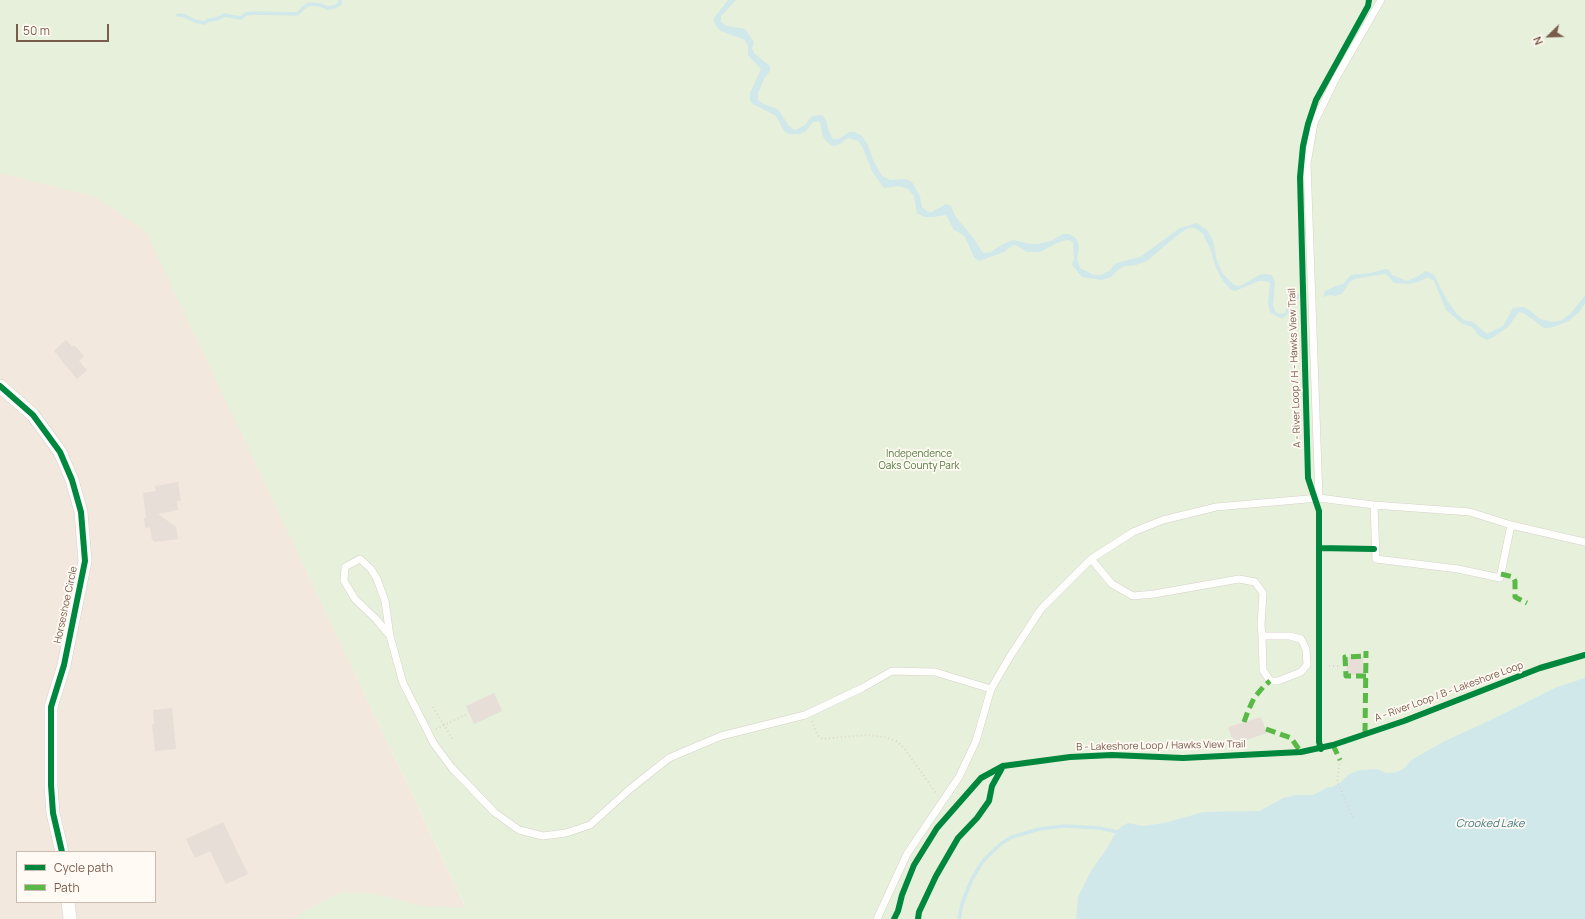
<!DOCTYPE html>
<html>
<head>
<meta charset="utf-8">
<style>
  body { margin:0 }
  #map { position:relative; width:1585px; height:919px; overflow:hidden; background:#f9f5f0; font-family:Manrope,sans-serif }
  canvas { display:block }
  .legend { position:absolute; left:16px; top:851px; width:140px; height:52px; box-sizing:border-box; background:#fffaf3; border:1px solid #cabbb1; margin:0; padding:5px 7px; list-style:none; font-size:12px; color:#7a5c4d }
  .legend li { display:flex; align-items:center; gap:8px; height:20px }
  .legend b { width:20px; border:1px solid #cabbb1 }
  .north { position:absolute; left:1529px; top:16px; width:40px; height:40px; -webkit-text-stroke:3px #fffaf3; paint-order:stroke; rotate:247deg; font-size:11px; font-weight:700; line-height:16px; text-align:center; color:#7a5c4d }
  .north::after { content:''; display:block; margin:auto; width:14px; height:18px; background:#7a5c4d; clip-path:polygon(50% 0,100% 100%,50% 72%,0 100%) }
  .scale { position:absolute; left:16px; top:24px; width:93px; height:18px; box-sizing:border-box; border:2px solid #7a5c4d; border-top:0; padding-left:5px; font-size:12px; line-height:14px; white-space:nowrap; color:#7a5c4d; -webkit-text-stroke:3px #fffaf3; paint-order:stroke }
</style>
</head>
<body>
<div id="map">
<canvas width="1585" height="919"></canvas>
<ul class="legend">
<li><b style="height:5px;background:#00873e"></b>Cycle path</li>
<li><b style="height:5px;background:#58b947"></b>Path</li>
</ul>
<div class="north">N</div>
<div class="scale">50 m</div>
</div>
<script>
const c = document.querySelector('canvas').getContext('2d');
c.lineJoin = 'round';
function fill(path, color) {
  c.fillStyle = color;
  c.fill(path, 'evenodd');
}
function poly(rows) {
  const path = new Path2D();
  for (const r of rows) {
    path.moveTo(r[0], r[1]);
    for (let i = 2; i < r.length; i += 2) path.lineTo(r[i], r[i + 1]);
  }
  return path;
}
function strokePath(path, color, width, dash) {
  c.strokeStyle = color;
  c.lineWidth = width;
  c.lineCap = dash ? 'butt' : 'round';
  c.setLineDash(dash || []);
  c.stroke(path);
}
function drawText(font, color, halo, rows, align = 'center') {
  c.font = font + ' Manrope,sans-serif';
  c.lineWidth = 3.5;
  c.setLineDash([]);
  c.textBaseline = 'middle';
  c.strokeStyle = halo;
  c.fillStyle = color;
  for (const [text, x, y, turn = 0] of rows) {
    c.save();
    c.translate(x, y);
    c.rotate((+turn || 0) * Math.PI / 180);
    c.textAlign = isNaN(turn) ? turn : align;
    if (halo) c.strokeText(text, 0, 0);
    c.fillText(text, 0, 0);
    c.restore();
  }
}
const residential = poly([
  [0,0,37,0,471,919,0,919],
  [17,852,155,852,155,902,17,902]
]);
const green = poly([
  [0,0,1585,0,1585,919,294,919,320,902,342,892,375,894,422,906,466,908,146,232,96,197,0,173]
]);
const water = poly([
  [728,0,736,0,721,16,721,22,727,26,745,29,754,42,752,49,755,54,770,66,770,71,764,79,758,93,758,100,763,104,778,109,789,126,795,130,805,125,812,116,822,115,826,120,829,132,833,139,839,139,849,132,854,132,861,135,868,145,873,160,882,176,890,180,906,179,912,182,920,197,922,207,928,212,932,212,946,204,951,206,955,216,974,239,983,253,991,252,1003,244,1013,240,1030,244,1037,244,1051,241,1063,234,1069,234,1076,238,1078,243,1079,247,1077,259,1080,268,1094,275,1101,275,1109,271,1115,264,1124,261,1140,257,1180,228,1197,223,1207,230,1213,241,1217,261,1223,274,1234,285,1237,286,1242,285,1259,275,1265,274,1272,275,1275,283,1273,305,1275,311,1279,314,1285,313,1286,310,1291,297,1299,294,1299,298,1293,301,1289,313,1282,319,1270,312,1268,303,1270,283,1266,281,1259,281,1235,291,1230,289,1223,281,1216,268,1210,248,1203,234,1198,230,1194,228,1189,228,1180,233,1147,261,1136,265,1125,266,1119,269,1111,277,1102,280,1082,277,1072,265,1074,259,1073,242,1068,240,1059,242,1040,252,1027,252,1018,246,1013,245,1004,252,979,261,974,257,965,237,960,233,954,230,946,215,933,217,925,217,917,213,914,196,908,189,899,186,884,188,872,171,863,148,858,141,848,138,838,145,832,146,825,140,822,134,821,124,818,121,813,122,806,131,800,134,789,134,784,131,776,116,753,104,750,101,750,93,761,69,748,55,748,46,745,40,721,31,716,26,714,21,714,18],
  [1386,269,1389,270,1392,275,1407,281,1418,276,1424,272,1427,271,1432,274,1434,275,1448,302,1457,314,1464,320,1473,322,1487,334,1503,326,1513,308,1523,307,1528,309,1540,319,1553,322,1562,320,1570,314,1585,296,1585,303,1579,312,1569,321,1550,328,1544,328,1524,313,1519,312,1508,327,1492,338,1487,340,1479,336,1472,327,1461,323,1446,310,1434,281,1428,277,1418,282,1409,284,1394,283,1388,276,1385,274,1354,279,1349,283,1342,294,1335,296,1330,295,1324,297,1324,292,1333,287,1343,284,1351,275,1370,273],
  [1585,678,1585,919,1076,919,1078,897,1092,869,1104,853,1117,831,1121,827,1128,823,1143,826,1164,823,1204,812,1260,811,1283,798,1297,795,1313,795,1326,788,1332,787,1340,783,1349,774,1361,770,1377,769,1386,773,1397,772,1405,768,1411,760,1445,741,1497,717,1557,687]
]);
const stream = poly([
  [178,15,185,16,195,21,204,23,209,20,217,19,224,15,241,18,246,14,255,13,297,14,307,5,311,4,321,5,327,8,334,7,340,4,340,0],
  [959,919,962,904,971,881,981,864,988,856,1002,843,1012,837,1039,829,1064,826,1100,828,1117,832]
]);
const building = poly([
  [66,340,72,347,74,345,84,356,79,361,87,370,77,379,54,351],
  [178,482,181,501,177,501,178,510,158,514,176,527,178,539,154,542,153,540,152,540,150,527,145,528,144,518,146,518,143,493,156,491,155,486],
  [1346,657,1363,657,1363,675,1347,675],
  [494,693,502,711,474,724,466,706],
  [172,708,176,749,155,751,152,725,154,724,153,710],
  [1261,717,1267,733,1234,744,1228,727],
  [223,822,248,874,226,884,210,851,195,858,186,839]
]);
const path = poly([
  [1329,666,1340,666],
  [433,707,453,740],
  [812,721,817,735,823,739,866,735,884,737,896,741,904,748,936,793],
  [436,729,467,714],
  [1340,760,1337,781,1353,817]
]);
const lane = poly([
  [1319,498,1307,164,1314,123,1336,78,1381,0],
  [1374,505,1376,559,1458,569,1500,578,1511,525],
  [1091,559,1112,584,1133,596,1154,594,1239,579,1255,582,1263,593,1261,625,1262,636,1263,670,1270,681,1278,681,1301,672,1307,665,1306,649,1301,639,1290,636,1262,636],
  [390,636,376,619,355,599,344,581,345,567,360,559,371,569,377,579,385,601,390,636,403,683,434,744,452,768,494,812,519,830,543,836,566,833,590,825,630,789,669,758,721,736,805,715,862,688,892,671,935,672,991,689],
  [877,919,907,854,959,777,976,741,991,689,1009,658,1041,609,1091,559,1133,532,1163,520,1216,507,1319,498,1374,505,1470,512,1511,525,1585,542]
]);
const street = poly([
  [0,386,33,415,60,452,72,480,81,512,85,561,64,665,51,707,51,785,53,813,62,852],
  [68,902,70,919]
]);
const quiet = poly([
  [1501,574,1513,577,1515,581,1515,597,1527,603],
  [1366,676,1346,676,1345,657,1366,656],
  [1244,722,1248,711,1254,698,1264,686,1270,681],
  [1266,729,1291,738,1301,752],
  [1365,733,1366,651],
  [1333,745,1340,760]
]);
const cycleway = poly([
  [0,386,33,415,60,452,72,480,81,512,85,561,64,665,51,707,51,785,53,813,62,852],
  [1319,548,1374,549],
  [1321,749,1319,742,1319,511,1308,478,1300,177,1303,146,1308,124,1316,100,1368,6,1369,0],
  [894,919,898,911,902,895,914,865,937,828,981,778,1003,766,1070,757,1112,755,1183,758,1301,752,1333,745,1404,721,1540,668,1585,655],
  [918,919,919,912,936,876,958,838,977,818,989,801,992,786,1003,766]
]);
const streetNames = [
  ["A - River Loop / H - Hawks View Trail",1295,368,-92],
  ["Horseshoe Circle",66,605,-78],
  ["A - River Loop / B - Lakeshore Loop",1449,692,-20],
  ["B - Lakeshore Loop / Hawks View Trail",1161,746,-1]
];
const parkNames = [
  ["Independence",919,454],
  ["Oaks County Park",919,466]
];
const waterNames = [
  ["Crooked Lake",1490,824]
];
fill(residential, '#f2e8de');
fill(green, '#e7f0db');
fill(water, '#d0e8ea');
strokePath(stream, '#d0e8ea', 3.5);
fill(building, '#e6ded7');
strokePath(lane, '#d7d1cb', 8);
strokePath(street, '#d7d1cb', 14);
strokePath(path, '#dcd5d0', 2, [1, 3]);
strokePath(lane, '#fefefd', 7);
strokePath(street, '#fefefd', 13);
strokePath(quiet, '#58b947', 5, [10, 5]);
strokePath(cycleway, '#00873e', 6);
drawText('10px', '#7a5c4d', '#fffaf3', streetNames);
drawText('10px', '#537a41', '#fffaf3', parkNames);
drawText('italic 11px', '#437c86', '#fffaf3', waterNames);
</script>
</body>
</html>
